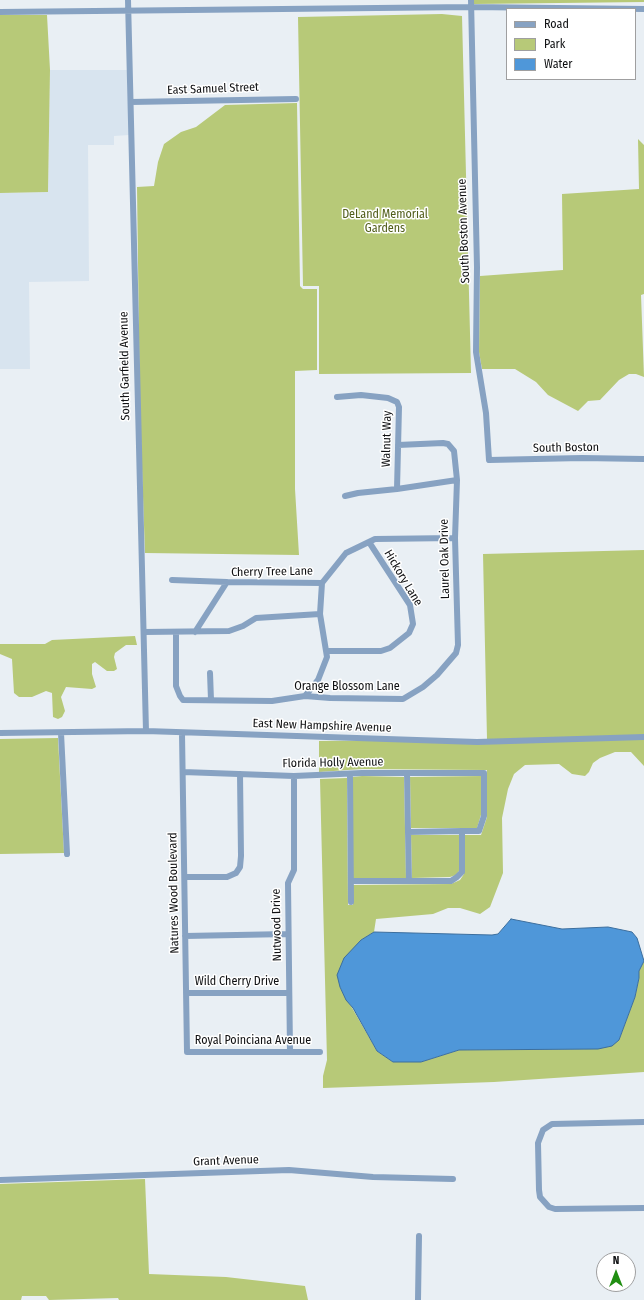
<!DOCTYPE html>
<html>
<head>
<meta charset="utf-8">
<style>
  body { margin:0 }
  #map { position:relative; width:644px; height:1300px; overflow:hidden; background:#e9eff4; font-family:"Fira Sans Condensed",sans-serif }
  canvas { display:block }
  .legend { position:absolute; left:506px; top:8px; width:130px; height:72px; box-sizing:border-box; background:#fff; border:1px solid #9f9fa0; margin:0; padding:5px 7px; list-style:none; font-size:12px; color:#0f1012 }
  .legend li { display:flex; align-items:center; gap:8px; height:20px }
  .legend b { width:20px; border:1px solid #9f9fa0 }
  .north { position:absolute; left:596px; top:1252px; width:40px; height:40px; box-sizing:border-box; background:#fff; border:1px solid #9f9fa0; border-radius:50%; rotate:0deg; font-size:11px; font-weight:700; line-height:16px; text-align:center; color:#0f1012 }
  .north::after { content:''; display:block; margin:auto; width:14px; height:18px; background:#208e12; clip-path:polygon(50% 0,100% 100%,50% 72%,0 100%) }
</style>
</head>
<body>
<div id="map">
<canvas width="644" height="1300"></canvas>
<ul class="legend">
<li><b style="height:5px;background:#87a2c2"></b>Road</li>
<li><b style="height:11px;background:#b7c978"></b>Park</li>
<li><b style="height:11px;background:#4f97d9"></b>Water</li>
</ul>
<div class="north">N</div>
</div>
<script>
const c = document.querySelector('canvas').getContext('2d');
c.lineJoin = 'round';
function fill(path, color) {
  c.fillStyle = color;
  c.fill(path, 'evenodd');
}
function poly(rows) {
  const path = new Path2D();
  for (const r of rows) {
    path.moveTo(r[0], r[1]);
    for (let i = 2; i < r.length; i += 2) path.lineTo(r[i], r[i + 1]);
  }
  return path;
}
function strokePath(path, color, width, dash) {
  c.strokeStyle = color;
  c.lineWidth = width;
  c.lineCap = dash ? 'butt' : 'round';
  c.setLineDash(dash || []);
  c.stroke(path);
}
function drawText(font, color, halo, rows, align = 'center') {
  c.font = font + ' "Fira Sans Condensed",sans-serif';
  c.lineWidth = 3;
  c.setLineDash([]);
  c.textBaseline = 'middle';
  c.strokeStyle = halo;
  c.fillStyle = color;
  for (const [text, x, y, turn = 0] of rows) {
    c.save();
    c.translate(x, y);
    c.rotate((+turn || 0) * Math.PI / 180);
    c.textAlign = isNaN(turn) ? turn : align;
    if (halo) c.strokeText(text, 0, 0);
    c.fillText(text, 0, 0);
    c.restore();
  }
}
const built = poly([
  [50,70,127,70,129,135,114,136,114,145,88,145,89,281,29,282,30,369,0,369,0,193,48,192]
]);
const green = poly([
  [474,0,644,0,644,2,474,4],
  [442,14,462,16,471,373,319,374,319,286,303,286,298,17],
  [0,15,47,15,50,70,48,192,0,193],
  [297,103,300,286,303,289,317,289,317,370,295,371,295,489,299,555,145,553,140,412,137,187,154,186,158,162,164,144,181,132,196,127,225,105],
  [638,139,644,145,644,294,641,295,644,377,636,374,629,374,619,380,600,400,588,401,578,411,548,395,536,382,515,369,482,369,479,352,480,276,563,270,562,194,639,189],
  [644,550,644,766,631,752,615,752,600,758,593,763,589,772,585,776,572,774,559,764,525,765,514,774,508,789,502,818,503,873,490,907,480,914,460,908,448,908,433,914,376,919,374,932,361,940,340,987,377,1051,393,1062,421,1062,459,1050,588,1049,619,1040,635,997,639,978,639,971,644,961,644,1072,494,1082,323,1088,323,1076,327,1060,320,779,347,778,348,905,353,905,353,885,451,884,460,880,464,874,465,835,481,835,487,817,487,770,362,769,319,772,319,741,487,739,483,554],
  [135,636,137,645,126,645,115,653,114,657,117,669,114,671,107,671,95,662,92,664,92,674,96,687,92,689,66,687,61,697,65,711,62,717,58,719,53,717,52,693,46,691,32,697,19,697,14,693,12,659,0,654,0,644,45,644,52,640],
  [58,738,64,853,0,854,0,739],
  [362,776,404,777,406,878,353,878,353,777],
  [481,776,481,815,477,828,411,828,410,777],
  [411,835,459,835,459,871,456,875,450,877,412,878],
  [145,1179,149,1274,226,1277,305,1286,308,1300,119,1300,118,1298,49,1300,46,1296,22,1296,21,1300,0,1300,0,1184]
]);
const water = poly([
  [511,919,562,929,608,927,632,932,637,938,644,961,639,971,639,978,635,997,619,1040,612,1046,598,1049,459,1050,421,1062,393,1062,377,1051,353,1008,346,1000,340,987,337,975,344,958,361,940,374,932,492,935,498,934,511,919]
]);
const minor = poly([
  [128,0,146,731],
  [471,0,477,267,476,352,486,413,489,460,582,458,644,459],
  [0,12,471,7,644,9],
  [131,102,296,99],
  [337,397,361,395,388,398,397,402,399,407,397,489,358,493,345,496],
  [397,489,457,480],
  [172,580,227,582],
  [144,632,229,631,243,626,256,618,320,614],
  [176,632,176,686,180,696,183,700,272,701,305,696,330,698,403,699,423,687,437,675,456,653,458,645,455,538,457,480,454,451,448,444,443,443,398,445],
  [195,632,227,582,322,583,346,553,375,539,455,538],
  [326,651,381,651,390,648,409,633,413,624,410,605,369,542],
  [210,673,211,700],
  [305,696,318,680,327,657,320,614,322,583],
  [0,733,146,731,477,742,644,737],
  [61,733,67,854],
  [182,734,187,1052,320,1052],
  [183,772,294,776,362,773,484,773,484,816,479,831,462,831],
  [407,773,408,832],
  [350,774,351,902],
  [185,877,227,877,236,873,240,867,241,856,240,774],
  [351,881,451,881,457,877,462,872,462,831,408,832,409,881],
  [185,936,288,934],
  [186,993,289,993],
  [290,1052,288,883,294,870,294,776],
  [644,1122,552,1124,543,1130,538,1143,539,1190,540,1197,549,1207,555,1209,644,1208],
  [0,1180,289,1170,373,1177,453,1179],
  [418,1300,419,1236]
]);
const streetNames = [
  ["East Samuel Street",213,89,-2],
  ["South Boston Avenue",464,231,-92],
  ["South Garfield Avenue",125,366,-91],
  ["Walnut Way",387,439,-89],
  ["South Boston",566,448,-1],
  ["Laurel Oak Drive",445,559,-91],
  ["Cherry Tree Lane",272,572,-1],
  ["Hickory Lane",403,578,59],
  ["Orange Blossom Lane",347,687],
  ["East New Hampshire Avenue",322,726,2],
  ["Florida Holly Avenue",333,763,-1],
  ["Natures Wood Boulevard",174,893,-91],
  ["Nutwood Drive",277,925,-91],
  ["Wild Cherry Drive",237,982],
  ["Royal Poinciana Avenue",253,1041],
  ["Grant Avenue",226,1161,-2]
];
const parkNames = [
  ["DeLand Memorial",385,215],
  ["Gardens",385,229]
];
fill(built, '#d8e4ef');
fill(green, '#b7c978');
fill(water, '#4f97d9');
strokePath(water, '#3c6e9d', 1);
strokePath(minor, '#87a2c2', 6);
drawText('12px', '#0f1012', '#fff', streetNames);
drawText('12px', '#515e1a', '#fff', parkNames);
</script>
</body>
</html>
